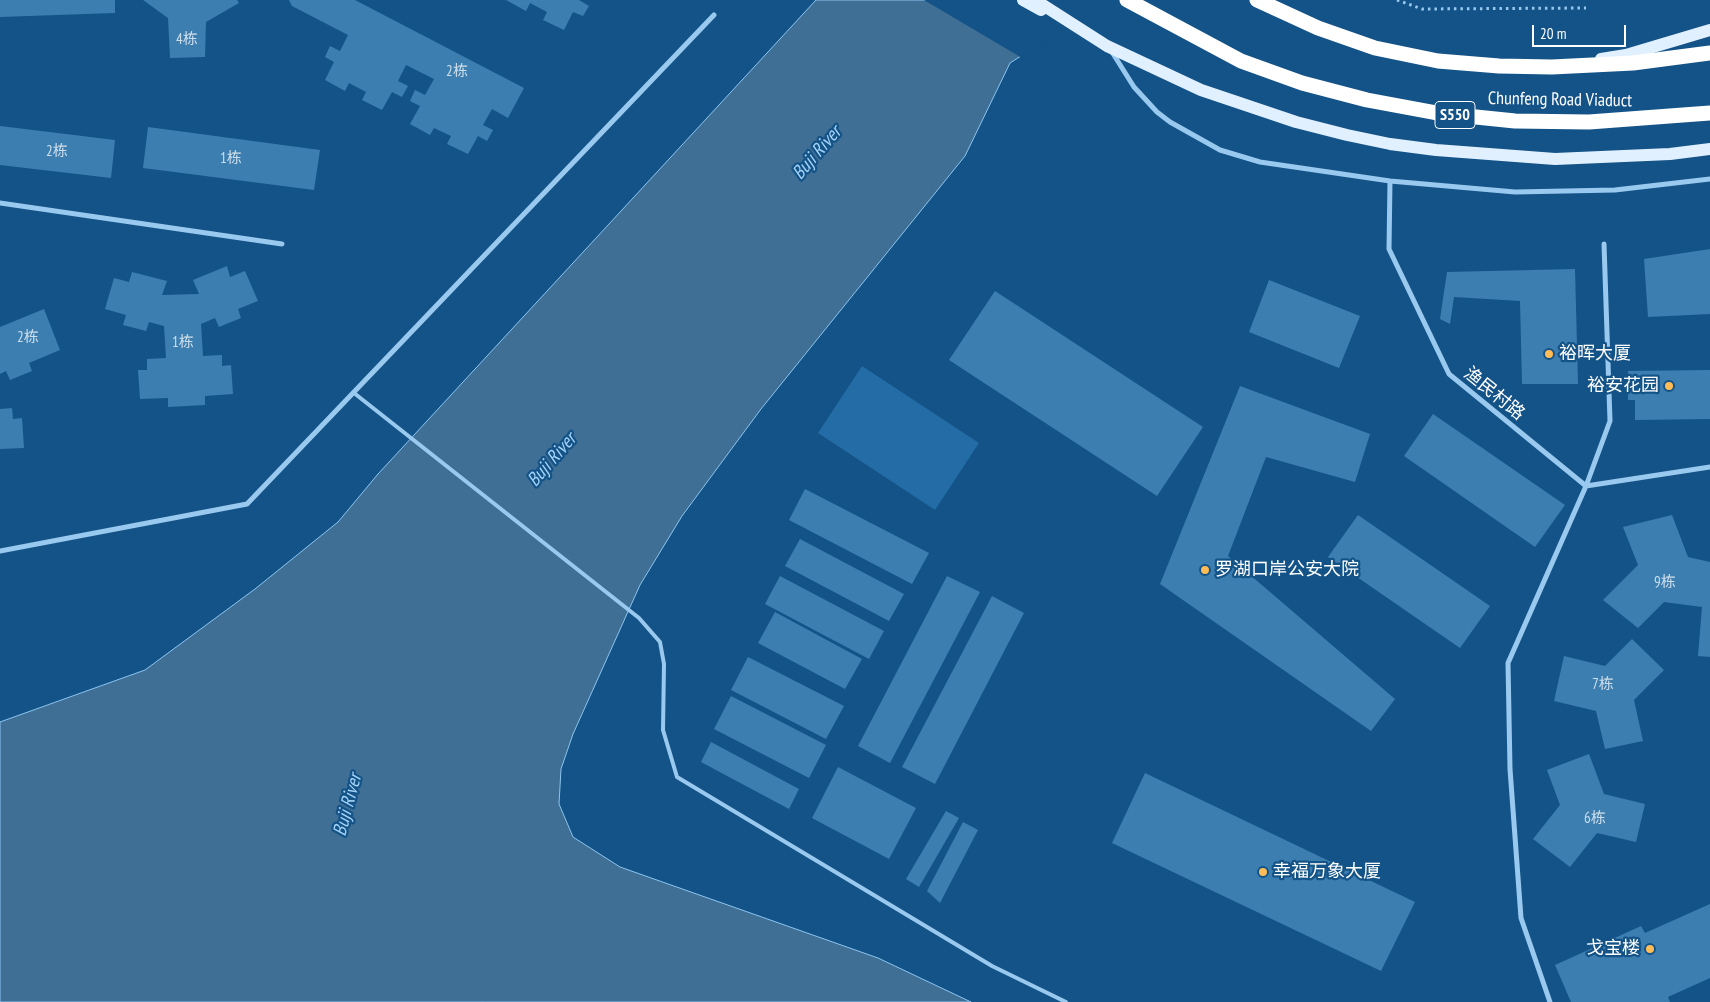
<!DOCTYPE html>
<html>
<head>
<meta charset="utf-8">
<style>
  body { margin:0 }
  #map { position:relative; width:1710px; height:1002px; overflow:hidden; background:#145387; font-family:"PT Sans Narrow",sans-serif }
  canvas { display:block }
  .scale { position:absolute; left:1532px; top:25px; width:94px; height:22px; box-sizing:border-box; border:2px solid #fff; border-top:0; padding-left:6px; font-size:15px; line-height:18px; white-space:nowrap; color:#fff; -webkit-text-stroke:4px #145387; paint-order:stroke }
</style>
</head>
<body>
<div id="map">
<canvas width="1710" height="1002"></canvas>
<div class="scale">20 m</div>
</div>
<script>
const c = document.querySelector('canvas').getContext('2d');
c.lineJoin = 'round';
function fill(path, color) {
  c.fillStyle = color;
  c.fill(path, 'evenodd');
}
function poly(rows) {
  const path = new Path2D();
  for (const r of rows) {
    path.moveTo(r[0], r[1]);
    for (let i = 2; i < r.length; i += 2) path.lineTo(r[i], r[i + 1]);
  }
  return path;
}
function strokePath(path, color, width, dash) {
  c.strokeStyle = color;
  c.lineWidth = width;
  c.lineCap = dash ? 'butt' : 'round';
  c.setLineDash(dash || []);
  c.stroke(path);
}
function drawText(font, color, halo, rows, align = 'center') {
  c.font = font + ' "PT Sans Narrow","Noto Sans SC",sans-serif';
  c.lineWidth = 4.5;
  c.setLineDash([]);
  c.textBaseline = 'middle';
  c.strokeStyle = halo;
  c.fillStyle = color;
  for (const [text, x, y, turn = 0] of rows) {
    c.save();
    c.translate(x, y);
    c.rotate((+turn || 0) * Math.PI / 180);
    c.textAlign = isNaN(turn) ? turn : align;
    if (halo) c.strokeText(text, 0, 0);
    c.fillText(text, 0, 0);
    c.restore();
  }
}
const green = poly([
  [862,366,979,443,935,510,818,433]
]);
const water = poly([
  [816,0,1109,0,1010,63,965,156,761,409,682,516,640,585,573,734,561,769,559,804,573,837,620,867,878,958,971,1002,0,1002,0,722,145,670,255,589,338,522,378,474,816,0]
]);
const pier = poly([
  [924,0,1111,0,1022,58]
]);
const building = poly([
  [0,0,115,0,115,13,0,17],
  [143,0,237,0,239,3,206,22,205,57,170,58,168,18],
  [289,0,355,0,524,88,508,118,492,109,483,125,493,130,487,141,478,136,468,154,447,144,451,136,434,128,430,135,410,124,420,106,410,101,415,90,425,95,434,79,406,65,398,81,408,86,402,97,392,92,382,110,362,100,366,92,349,83,345,91,325,80,334,62,325,57,330,46,340,51,348,35,292,6],
  [506,0,579,0,589,6,583,16,573,12,564,30,543,20,547,12,530,3,526,11],
  [0,126,115,140,111,178,0,165],
  [148,127,320,150,314,190,143,168],
  [1710,249,1710,314,1648,317,1644,259],
  [227,266,230,277,245,271,258,301,238,309,241,318,219,327,215,318,201,324,203,356,222,355,222,366,231,365,233,394,205,396,205,405,168,407,168,398,140,399,138,370,147,370,147,359,166,358,164,326,149,322,146,331,123,325,126,315,105,309,114,278,129,282,132,272,167,281,162,295,199,294,193,280],
  [1575,269,1578,384,1522,384,1520,301,1454,297,1450,324,1440,319,1447,272],
  [1269,280,1360,316,1339,368,1249,332],
  [995,291,1203,427,1157,496,949,360],
  [44,309,60,350,29,363,32,371,10,380,6,371,0,374,0,327],
  [1710,370,1710,419,1635,420,1635,400,1628,400,1628,371],
  [1240,386,1370,434,1355,482,1266,457,1228,556,1395,699,1371,731,1160,584],
  [12,408,13,419,22,418,24,448,0,449,0,409],
  [1433,414,1565,505,1535,547,1404,456],
  [805,489,929,553,912,584,789,520],
  [1358,515,1490,606,1460,648,1328,557],
  [1672,515,1688,557,1710,562,1710,657,1698,656,1702,607,1664,602,1638,628,1603,600,1638,565,1623,527],
  [800,539,904,594,889,621,785,566],
  [780,576,884,631,869,659,765,604],
  [947,576,980,592,890,763,858,746],
  [992,596,1024,613,935,784,902,767],
  [775,612,862,659,845,689,758,643],
  [1632,639,1664,670,1634,700,1643,741,1605,749,1596,711,1554,701,1564,656,1605,666],
  [748,657,844,706,826,739,731,690],
  [731,696,826,745,809,778,714,729],
  [711,742,799,789,789,809,701,762],
  [1589,754,1604,794,1645,804,1636,842,1597,833,1570,867,1533,839,1560,805,1547,770],
  [838,767,916,808,889,859,812,818],
  [1145,773,1415,902,1381,971,1112,843],
  [946,811,959,818,919,887,906,879],
  [963,822,978,830,940,903,927,891],
  [1710,904,1710,978,1668,997,1670,1002,1571,1002,1555,965,1641,926,1645,933]
]);
const path = poly([
  [1397,0,1422,9,1586,8]
]);
const lane = poly([
  [354,393,639,618,660,642,664,664,663,730,677,777,992,966,1066,1002]
]);
const street = poly([
  [1112,52,1134,87,1157,112,1170,122,1220,150,1260,162,1390,181,1515,192,1615,190,1710,179],
  [1390,181,1389,249,1449,374,1586,486,1710,467],
  [0,203,282,244],
  [0,551,247,504,714,15],
  [1550,1002,1521,918,1510,769,1508,663,1586,486,1610,421,1604,244]
]);
const primary = poly([
  [1023,0,1041,10],
  [1035,0,1107,46,1201,90,1296,122,1347,135,1390,144,1436,150,1555,159,1670,154,1710,149],
  [1601,59,1626,55,1710,30]
]);
const highway = poly([
  [1127,0,1241,61,1302,83,1367,100,1437,113,1515,121,1589,122,1710,113],
  [1257,0,1318,28,1375,48,1438,61,1499,66,1552,67,1633,63,1710,53]
]);
const markers = [
  [1549,354,5,"#ffbc57"],
  [1669,386,5,"#ffbc57"],
  [1205,570,5,"#ffbc57"],
  [1263,872,5,"#ffbc57"],
  [1650,949,5,"#ffbc57"]
];
const numberNames = [
  ["4栋",187,40],
  ["2栋",457,72],
  ["2栋",57,152],
  ["1栋",231,159],
  ["2栋",28,338],
  ["1栋",183,343],
  ["9栋",1665,583],
  ["7栋",1603,685],
  ["6栋",1595,819]
];
const shields = [
  [1455,115,40]
];
const shieldNames = [
  ["S550",1455,115]
];
const streetNames = [
  ["Chunfeng Road Viaduct",1560,100,1],
  ["渔民村路",1494,394,39]
];
const poiNames = [
  ["裕晖大厦",1559,354],
  ["裕安花园",1659,386,"right"],
  ["罗湖口岸公安大院",1215,570],
  ["幸福万象大厦",1273,872],
  ["戈宝楼",1640,949,"right"]
];
const waterNames = [
  ["Buji River",817,153,-49],
  ["Buji River",552,460,-49],
  ["Buji River",348,805,-75]
];
fill(green, '#236ca5');
fill(water, '#406f96');
strokePath(water, '#8bc6f2', 1);
fill(pier, '#145387');
fill(building, '#3d7eb1');
strokePath(path, '#99c9ef', 3, [2.5, 4]);
strokePath(lane, '#99c9ef', 4);
strokePath(street, '#99c9ef', 5);
strokePath(primary, '#e1f0ff', 12);
strokePath(highway, '#fff', 15);
for (const [x, y, r, color] of markers) {
  const dot = new Path2D();
  dot.arc(x, y, r, 0, 2 * Math.PI);
  c.fillStyle = color;
  c.fill(dot);
  strokePath(dot, '#145387', 2);
}
drawText('15px', '#cedfec', null, numberNames);
for (const [x, y, w] of shields) {
  const box = new Path2D();
  box.roundRect(x - w / 2, y - 13.5, w, 27, 4);
  c.fillStyle = '#145387';
  c.fill(box);
  strokePath(box, '#fff', 1);
}
drawText('bold 16px', '#fff', null, shieldNames);
drawText('18px', '#fff', '#145387', streetNames);
drawText('18px', '#fff', '#145387', poiNames, 'left');
drawText('italic 19px', '#a5d3f7', '#145387', waterNames);
</script>
</body>
</html>
